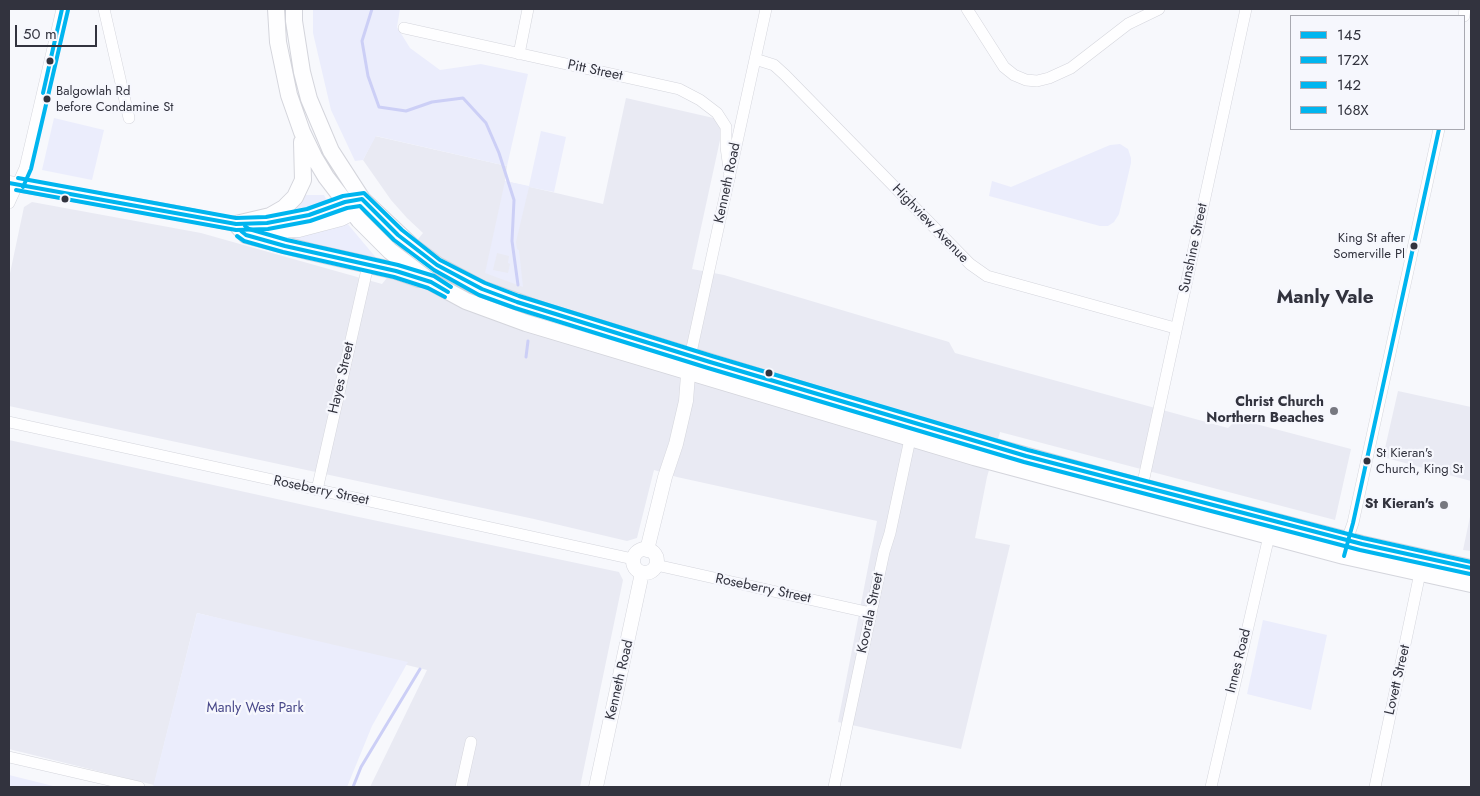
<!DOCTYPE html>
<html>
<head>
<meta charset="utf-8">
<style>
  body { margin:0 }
  #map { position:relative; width:1480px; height:796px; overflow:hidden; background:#f7f8fc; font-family:Jost,sans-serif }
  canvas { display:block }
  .frame { position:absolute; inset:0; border:10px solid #32333e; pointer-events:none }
  .legend { position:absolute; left:1290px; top:15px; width:175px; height:115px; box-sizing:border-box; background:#f6f7fd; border:1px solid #a8a9b1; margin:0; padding:6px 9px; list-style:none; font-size:15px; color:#32333e }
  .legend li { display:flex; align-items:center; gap:10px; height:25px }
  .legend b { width:25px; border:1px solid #a8a9b1 }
  .scale { position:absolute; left:15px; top:25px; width:82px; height:22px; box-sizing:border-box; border:2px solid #32333e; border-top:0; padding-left:6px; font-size:15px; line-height:18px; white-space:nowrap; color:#32333e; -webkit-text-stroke:4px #f6f7fd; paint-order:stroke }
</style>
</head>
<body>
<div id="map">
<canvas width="1480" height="796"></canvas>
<div class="frame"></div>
<ul class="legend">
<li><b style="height:6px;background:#00b5ef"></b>145</li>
<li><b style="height:6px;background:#00b5ef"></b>172X</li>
<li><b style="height:6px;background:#00b5ef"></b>142</li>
<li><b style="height:6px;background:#00b5ef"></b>168X</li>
</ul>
<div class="scale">50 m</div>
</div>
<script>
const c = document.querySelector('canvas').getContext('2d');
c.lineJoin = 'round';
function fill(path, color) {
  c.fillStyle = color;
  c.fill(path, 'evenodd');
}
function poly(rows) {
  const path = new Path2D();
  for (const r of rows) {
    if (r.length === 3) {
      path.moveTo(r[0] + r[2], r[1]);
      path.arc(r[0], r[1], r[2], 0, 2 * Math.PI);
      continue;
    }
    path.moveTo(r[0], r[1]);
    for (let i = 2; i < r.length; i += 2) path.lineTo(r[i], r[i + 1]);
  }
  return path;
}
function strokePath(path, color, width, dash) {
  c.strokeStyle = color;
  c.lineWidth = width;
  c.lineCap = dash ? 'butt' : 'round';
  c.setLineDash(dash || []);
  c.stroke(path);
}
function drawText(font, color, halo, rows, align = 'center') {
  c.font = font + ' Jost,sans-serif';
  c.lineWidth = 4.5;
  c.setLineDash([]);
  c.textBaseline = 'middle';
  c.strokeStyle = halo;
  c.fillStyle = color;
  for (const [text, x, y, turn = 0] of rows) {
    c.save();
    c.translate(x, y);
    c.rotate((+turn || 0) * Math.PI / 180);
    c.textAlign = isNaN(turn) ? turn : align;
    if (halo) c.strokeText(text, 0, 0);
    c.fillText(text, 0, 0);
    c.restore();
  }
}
const built = poly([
  [626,98,718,119,722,131,692,269,724,275,949,342,955,353,1228,428,1237,419,1351,449,1335,520,1000,432,987,477,975,538,1010,545,961,749,838,722,877,521,677,477,654,470,637,538,627,541,534,519,9,406,9,278,24,207,32,202,201,233,382,284,423,233,407,218,391,200,363,160,375,136,507,166,505,181,603,204],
  [1398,391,1471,407,1471,481,1383,457],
  [9,440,354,516,619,572,623,580,580,787,370,787,427,670,197,613,154,785,9,749],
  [1471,512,1471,551,1463,550]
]);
const green = poly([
  [313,9,400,9,397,27,410,48,440,70,481,64,528,74,507,166,376,136,363,160,355,161,331,110,313,33],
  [54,118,104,130,92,180,42,170],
  [541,131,566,137,554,192,529,187,516,242,517,249,519,250,523,287,485,273,505,181,529,186],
  [497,253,509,256,508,263,510,264,508,273,493,270],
  [1120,144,1128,149,1131,158,1131,163,1119,214,1114,222,1108,226,1100,226,989,196,992,181,1011,187,1110,145],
  [303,195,324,195,327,201,312,208,293,211],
  [346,222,378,260,287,240,288,236],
  [197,613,408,662,372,726,347,787,153,787],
  [1263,620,1327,635,1311,710,1247,694],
  [9,775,57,787,9,787]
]);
const stream = poly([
  [372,9,362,41,368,76,379,107,406,111,432,102,463,98,486,123,499,153,514,200,512,241,518,285],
  [526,357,528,341],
  [353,787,361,767,420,669]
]);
const minor = poly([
  [104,9,129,118],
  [967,9,1004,67,1014,75,1026,80,1037,81,1049,78,1071,68,1128,24,1159,9],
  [1464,16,1465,9],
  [404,28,679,89,700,100,717,113,726,127,726,147,730,176],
  [519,54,528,9],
  [755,59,774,65,785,75,970,264,987,276,1175,328],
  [9,203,25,168,62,9],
  [690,357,766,9],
  [9,422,633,559],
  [1142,487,1246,9],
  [317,490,368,265],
  [1347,540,1353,523,1439,129],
  [656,565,871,613],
  [9,757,139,787],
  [461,787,471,742],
  [834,787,884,552,890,533,910,439],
  [1211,787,1269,536],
  [1375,787,1420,573]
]);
const major = poly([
  [9,183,178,213,269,231,299,230,341,219,353,213],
  [259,223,309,215,345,202],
  [645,561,12],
  [647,550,665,477,676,444,686,401,689,362],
  [596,787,642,573]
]);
const highway = poly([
  [276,9,278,42,289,95,302,132,314,157,326,177,359,220,390,251,431,282,466,301,526,323,974,457,1344,556,1471,584],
  [294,9,294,21,302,72,309,99,331,151,362,199,413,247,437,265,482,289,541,310,933,430,1119,481,1362,544,1471,568],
  [302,142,303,180,295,197,284,208,270,216,236,224,246,235,311,252,396,271,419,279]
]);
const bus1 = poly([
  [9,183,236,224,267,223,309,215,345,202,362,199,398,235,437,265,482,289,517,302,710,362,1026,456,1362,544,1471,568],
  [241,231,246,235,285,246,396,271,431,282,448,292],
  [1344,556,1353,523,1439,129]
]);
const bus2 = poly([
  [23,187,31,169,68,10],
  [16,190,236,230,268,229,310,221,347,208,360,206,394,240,434,270,479,295,515,308,708,368,1024,462,1360,550,1470,574],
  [237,236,244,241,283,252,394,277,428,288,445,297]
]);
const bus3 = poly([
  [18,178,236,218,266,217,307,209,343,196,364,193,402,230,440,260,485,283,519,296,712,356,1028,450,1363,538,1471,562],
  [245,226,249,229,287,240,398,265,434,276,451,287]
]);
const bus4 = poly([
  [43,93,62,9]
]);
const markers = [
  [50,61,4.5,"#32333e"],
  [47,99,4.5,"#32333e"],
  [65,199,4.5,"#32333e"],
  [1414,246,4.5,"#32333e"],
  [769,373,4.5,"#32333e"],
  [1334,411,5,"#777880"],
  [1367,461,4.5,"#32333e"],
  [1444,505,5,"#777880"]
];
const busNames = [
  ["Balgowlah Rd",56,92],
  ["before Condamine St",56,108],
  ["King St after",1405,239,"right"],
  ["Somerville Pl",1405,255,"right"],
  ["St Kieran's",1376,454],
  ["Church, King St",1376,470]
];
const streetNames = [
  ["Pitt Street",595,71,12],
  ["Kenneth Road",728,183,-78],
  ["Highview Avenue",930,224,46],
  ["Sunshine Street",1194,248,-78],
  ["Hayes Street",342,378,-77],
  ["Roseberry Street",321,491,12],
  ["Roseberry Street",763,589,12],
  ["Koorala Street",871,613,-78],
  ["Innes Road",1239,661,-76],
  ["Kenneth Road",620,680,-77],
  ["Lovett Street",1398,680,-77]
];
const poiNames = [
  ["Christ Church",1324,403],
  ["Northern Beaches",1324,419],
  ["St Kieran's",1434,505]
];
const parkNames = [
  ["Manly West Park",255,709]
];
const districtNames = [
  ["Manly Vale",1325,298]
];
fill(built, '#e9eaf3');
fill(green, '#ebedfc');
strokePath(stream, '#cccff6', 3);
strokePath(minor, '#d4d5dc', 12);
strokePath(major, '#d4d5dc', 15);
strokePath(highway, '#d4d5dc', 18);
strokePath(minor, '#fefeff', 11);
strokePath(major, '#fefeff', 14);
strokePath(highway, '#fefeff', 16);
strokePath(bus1, '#00b5ef', 4);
strokePath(bus2, '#00b5ef', 4);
strokePath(bus3, '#00b5ef', 4);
strokePath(bus4, '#00b5ef', 4);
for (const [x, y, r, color] of markers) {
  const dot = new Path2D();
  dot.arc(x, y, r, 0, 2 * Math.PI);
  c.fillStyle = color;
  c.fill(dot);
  strokePath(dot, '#f6f7fd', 2);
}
drawText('13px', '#32333e', '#f6f7fd', busNames, 'left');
drawText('14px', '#32333e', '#f6f7fd', streetNames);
drawText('bold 14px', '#32333e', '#f6f7fd', poiNames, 'right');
drawText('14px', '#49498a', '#f6f7fd', parkNames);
drawText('bold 19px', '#32333e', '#f6f7fd', districtNames);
</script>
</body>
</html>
